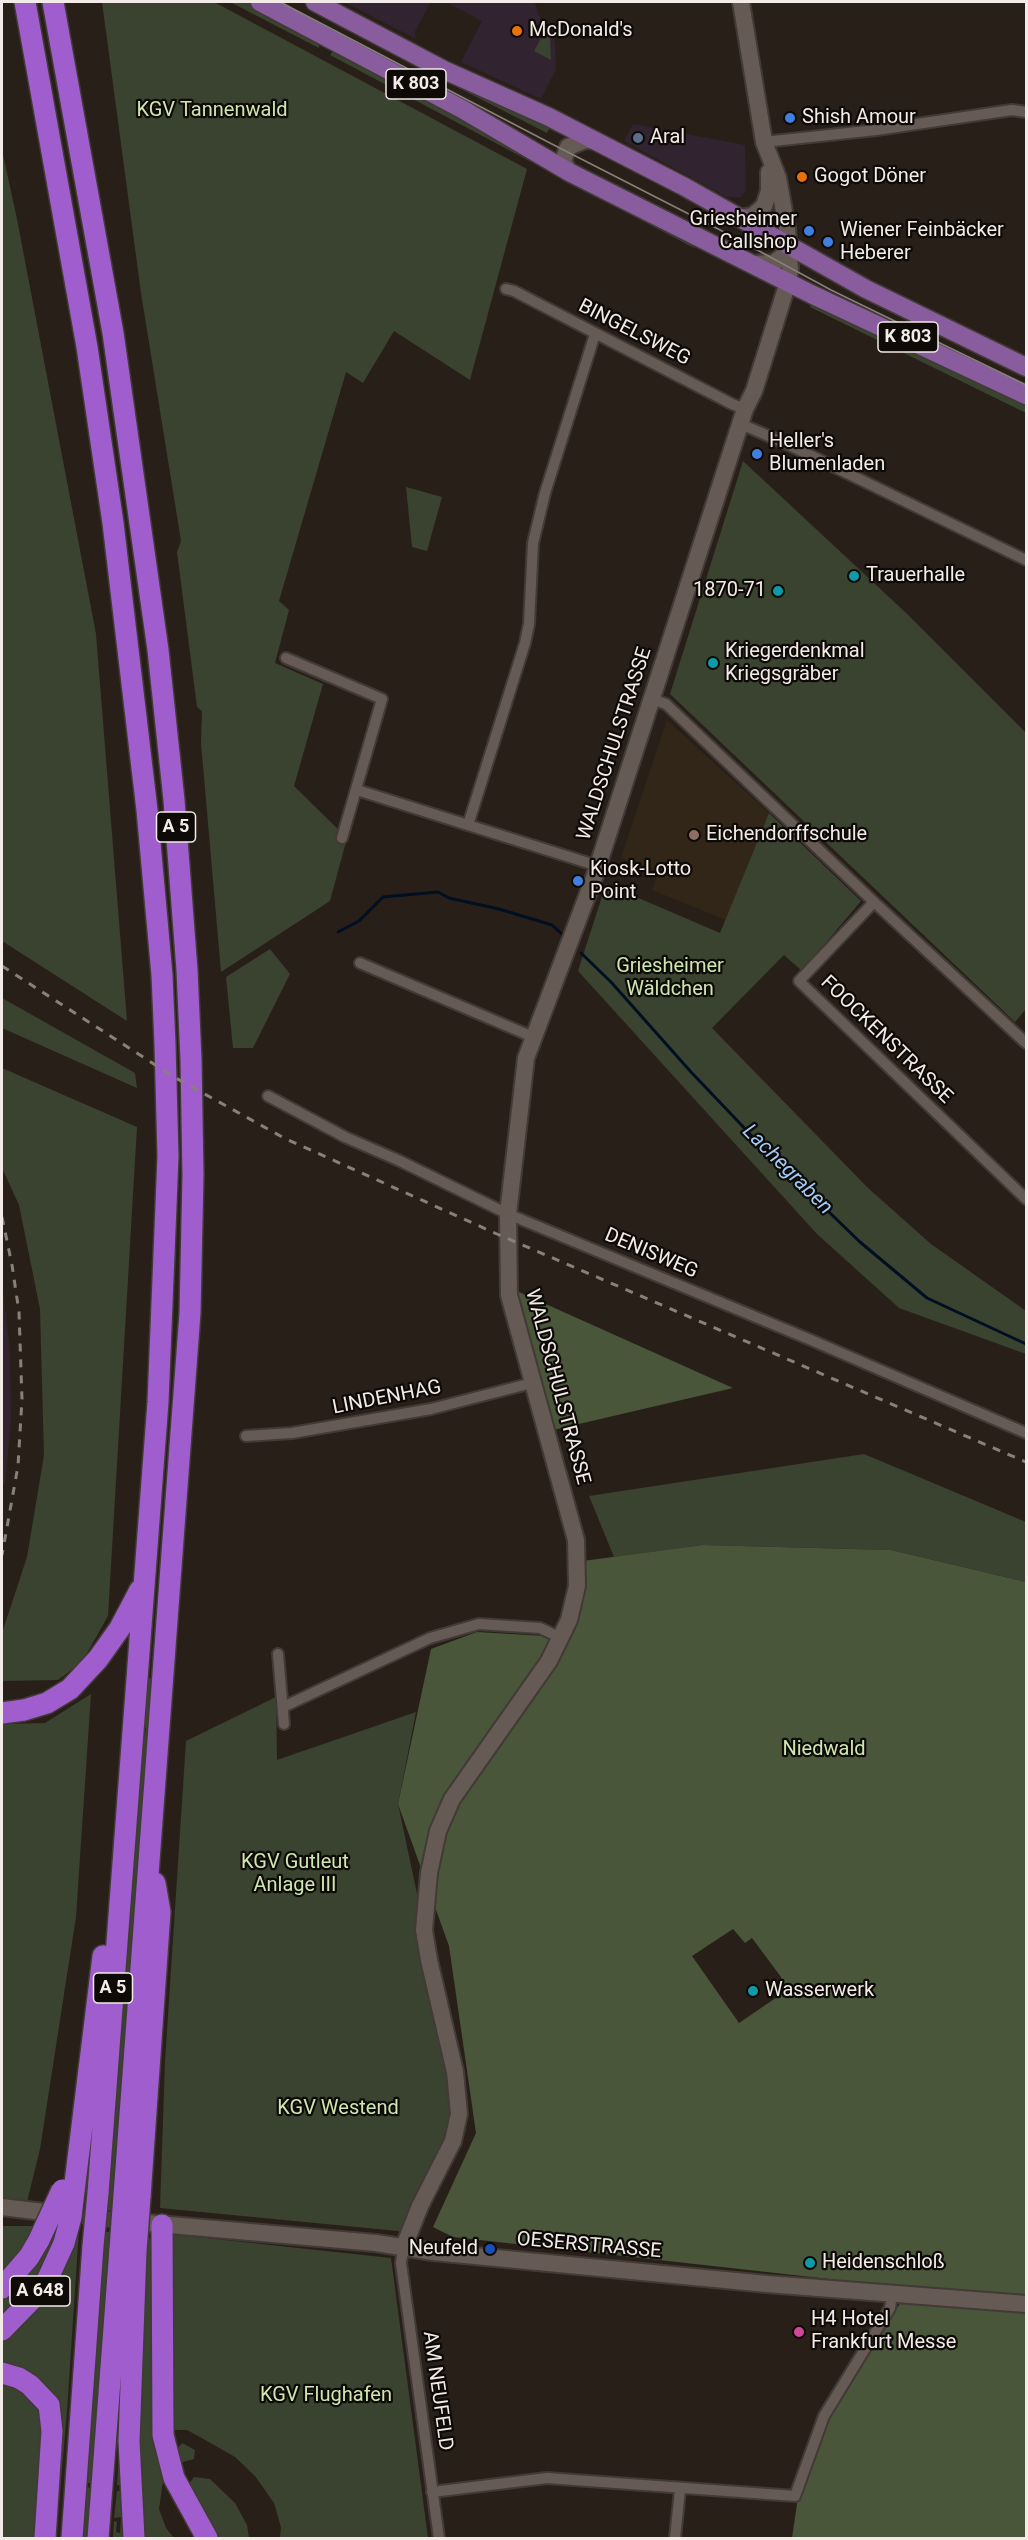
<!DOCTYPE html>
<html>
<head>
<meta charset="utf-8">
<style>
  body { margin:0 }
  #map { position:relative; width:1028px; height:2540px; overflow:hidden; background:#291f19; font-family:Roboto,sans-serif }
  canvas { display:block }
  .frame { position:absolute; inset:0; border:3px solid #f2ebe7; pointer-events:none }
</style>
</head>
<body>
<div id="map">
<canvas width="1028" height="2540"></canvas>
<div class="frame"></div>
</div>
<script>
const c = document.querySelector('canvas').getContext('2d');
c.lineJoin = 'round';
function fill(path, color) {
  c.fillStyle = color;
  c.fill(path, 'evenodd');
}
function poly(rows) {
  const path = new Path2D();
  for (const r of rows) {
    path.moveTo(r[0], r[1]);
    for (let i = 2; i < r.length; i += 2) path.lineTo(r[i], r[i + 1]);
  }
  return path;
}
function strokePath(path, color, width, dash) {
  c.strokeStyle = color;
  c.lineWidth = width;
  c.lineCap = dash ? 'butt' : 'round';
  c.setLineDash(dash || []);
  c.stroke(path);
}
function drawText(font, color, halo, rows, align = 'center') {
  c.font = font + ' Roboto,sans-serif';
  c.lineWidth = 4.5;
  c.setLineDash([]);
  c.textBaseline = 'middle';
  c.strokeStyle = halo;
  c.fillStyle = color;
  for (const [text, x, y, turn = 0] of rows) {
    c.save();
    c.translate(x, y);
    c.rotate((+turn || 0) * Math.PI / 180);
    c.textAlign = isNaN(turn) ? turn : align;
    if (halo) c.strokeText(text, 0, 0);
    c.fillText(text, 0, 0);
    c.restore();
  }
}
const commercial = poly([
  [344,2,431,2,415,31,416,39],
  [446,2,535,2,538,14,555,42,556,69,541,99,461,62,482,21],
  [633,124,745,145,746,190,741,197,727,197,624,141],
  [2,1282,10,1350,11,1423,5,1484,2,1484]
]);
const education = poly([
  [667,720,769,813,726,920,652,890,659,871,621,858]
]);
const green = poly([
  [102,2,214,2,527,169,470,380,394,331,363,383,346,372,279,601,289,610,275,663,323,684,294,786,347,838,330,901,221,972,201,743,202,711,197,707,177,552,181,541,141,293],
  [230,2,247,2,315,37,319,41,319,48],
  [544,33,550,36,551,60,534,51],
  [334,50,540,161,537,165,330,55],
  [458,85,559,129,557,133,549,129,547,133,457,87],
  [2,150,17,219,96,634,127,1021,2,941],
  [547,165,683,238,696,249,544,169],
  [813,301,1026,402,1026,413,810,307],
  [743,461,904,611,1026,733,1026,1009,1015,1022,670,694],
  [406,487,442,497,427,551,412,547],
  [769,813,861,901,802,971,784,955,712,1028,868,1188,931,1244,1026,1311,1026,1354,899,1308,817,1234,578,971,606,884,720,933],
  [270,949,290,974,253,1048,233,1048,226,977],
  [2,998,135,1073,137,1088,2,1028],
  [2,1068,137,1127,108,1616,82,1662,58,1680,2,1681,2,1633,27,1557,44,1455,40,1309,19,1205,2,1168],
  [864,1454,1026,1522,1026,1582,891,1550,703,1545,614,1557,589,1496],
  [145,1677,152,1679,111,2211,107,2210,112,2134,142,1735,145,1735,146,1728,142,1727],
  [91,1694,76,1917,40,2149,27,2202,2,2199,2,1724,45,1723],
  [276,1697,277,1760,416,1712,398,1804,427,1941,459,2123,408,2232,160,2208,165,2061,186,1741],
  [2,2226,33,2226,11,2268,2,2276],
  [54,2228,61,2228,46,2271,2,2322,2,2299,28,2271],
  [74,2229,79,2229,67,2411,56,2538,51,2538,59,2419,2,2367,2,2337],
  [105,2232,110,2232,91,2483,87,2483,87,2487,91,2488,87,2538,82,2538],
  [169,2234,391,2258,428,2538,280,2538,281,2527,274,2503,255,2476,235,2457,207,2441,187,2430,171,2430],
  [148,2238,157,2240,165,2467,159,2509,166,2528,174,2538,141,2538,137,2485],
  [2,2378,15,2381,45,2416,36,2538,2,2538],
  [124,2380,126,2538,113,2538,114,2521,117,2522,116,2532,120,2533,121,2517,114,2518,117,2491,120,2491,121,2485,117,2485],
  [182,2443,195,2450,194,2459,179,2463,177,2449],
  [194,2477,210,2479,235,2503,247,2525,249,2538,213,2538,188,2485]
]);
const forest = poly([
  [510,1288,733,1388,549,1431],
  [703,1545,891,1550,1026,1582,1026,2538,792,2538,798,2497,826,2416,910,2288,453,2237,433,2227,476,2133,449,1946,398,1804,431,1649,477,1632,561,1637,575,1562],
  [733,1929,745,1943,752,1938,781,1977,783,1993,739,2023,692,1956]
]);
const stream = poly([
  [338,932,359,921,383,897,438,892,449,898,499,909,552,925,564,936],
  [581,953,611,982,691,1072,771,1156,860,1242,927,1298,1026,1344]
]);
const secondaryTunnel = poly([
  [59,2214,132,2222]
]);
const street = poly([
  [764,142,876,130,1012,110,1026,112],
  [506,289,514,291,732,404,745,409],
  [741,424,789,445,1026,560],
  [286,658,382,699,342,838],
  [651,699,666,704,874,902,1026,1043],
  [357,790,598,866],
  [468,825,525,643,529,624,533,543,545,493,595,334],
  [874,902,799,981,1026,1199],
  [360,963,533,1037],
  [268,1096,345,1137,400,1161,508,1214,811,1340,1026,1433],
  [246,1436,292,1433,431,1409,532,1383],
  [278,1654,284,1724],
  [283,1707,430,1638,479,1624,540,1628,561,1638],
  [403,2249,401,2263,439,2538],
  [432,2492,547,2478,795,2496,824,2416,890,2308,892,2295],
  [675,2538,680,2490]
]);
const secondary = poly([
  [569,172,563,161,568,147,585,140,596,141],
  [740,218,753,216,764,206,769,191,769,172],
  [752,264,774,263,789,251],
  [2,2207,43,2212],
  [147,2223,376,2243,433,2252,767,2284,1026,2304],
  [403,2249,420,2206,453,2141,459,2114,455,2072,429,1960,424,1930,429,1873,438,1831,452,1799,549,1661,569,1620,577,1586,576,1540,509,1295,508,1214,526,1058,595,875,745,409,754,391,788,282,790,268,787,228,778,178,764,142,741,2]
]);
const primary = poly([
  [260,2,462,109,569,172,811,294,1026,395],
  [315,2,444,70,549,117,685,187,866,289,1026,367]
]);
const highway = poly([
  [25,2,87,347,113,523,147,810,162,975,165,1044,168,1156,158,1402,98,2193],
  [53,2,113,333,158,650,174,800,187,970,191,1060,193,1175,190,1313,124,2195],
  [2,1713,24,1710,47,1703,70,1689,98,1659,120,1628,140,1590],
  [74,2191,103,1956],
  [140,2197,160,1912,155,1883],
  [162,2225,163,2435,174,2478,207,2538],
  [2,2288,29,2257,39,2240],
  [2,2330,44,2287,64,2243],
  [2,2373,19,2378,30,2385,49,2405,52,2431,45,2538],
  [72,2538,93,2246],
  [98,2538,120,2249],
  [134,2538,129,2441,136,2251]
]);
const tram = poly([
  [280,2,548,142,726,233,831,290,1026,385]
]);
const rail = poly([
  [2,966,174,1077,284,1138,497,1234,1026,1462],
  [2,1217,12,1265,19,1312,22,1399,18,1466,2,1555]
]);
const highwayBridge = poly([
  [39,2240,62,2190],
  [64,2243,71,2217,74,2191],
  [93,2246,98,2193],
  [120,2249,124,2195],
  [136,2251,140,2197]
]);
const markers = [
  [517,31,6,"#e8710a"],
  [790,118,6,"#3f7fe0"],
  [638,138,6,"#5c6f8a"],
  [802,177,6,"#e8710a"],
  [809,231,6,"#3f7fe0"],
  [828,242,6,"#3f7fe0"],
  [757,454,6,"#3f7fe0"],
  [854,576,6,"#0f9aa8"],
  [778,591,6,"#0f9aa8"],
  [713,663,6,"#0f9aa8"],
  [694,835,6,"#8d6e63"],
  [578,881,6,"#3f7fe0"],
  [753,1991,6,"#0f9aa8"],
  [490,2249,6,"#1a4fb4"],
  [810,2263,6,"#0f9aa8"],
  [799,2332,6,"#d1479c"]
];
const shields = [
  [416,84,60],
  [908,337,60],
  [176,827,39],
  [113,1988,39],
  [40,2291,60]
];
const shieldNames = [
  ["K 803",416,84],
  ["K 803",908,337],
  ["A 5",176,827],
  ["A 5",113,1988],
  ["A 648",40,2291]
];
const poiNames = [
  ["McDonald's",529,31],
  ["Shish Amour",802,118],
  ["Aral",650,138],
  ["Gogot Döner",814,177],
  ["Griesheimer",797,220,"right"],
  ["Callshop",797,243,"right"],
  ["Wiener Feinbäcker",840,231],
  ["Heberer",840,254],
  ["Heller's",769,442],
  ["Blumenladen",769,465],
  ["Trauerhalle",866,576],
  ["1870-71",766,591,"right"],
  ["Kriegerdenkmal",725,652],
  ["Kriegsgräber",725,675],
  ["Eichendorffschule",706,835],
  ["Kiosk-Lotto",590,870],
  ["Point",590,893],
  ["Wasserwerk",765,1991],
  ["Neufeld",478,2249,"right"],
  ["Heidenschloß",822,2263],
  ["H4 Hotel",811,2320],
  ["Frankfurt Messe",811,2343]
];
const parkNames = [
  ["KGV Tannenwald",212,111],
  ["Griesheimer",670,967],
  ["Wäldchen",670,990],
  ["Niedwald",824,1750],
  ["KGV Gutleut",295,1863],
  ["Anlage III",295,1886],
  ["KGV Westend",338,2109],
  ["KGV Flughafen",326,2396]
];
const streetNames = [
  ["BINGELSWEG",634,333,27],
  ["WALDSCHULSTRASSE",615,744,-72],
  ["FOOCKENSTRASSE",886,1040,44],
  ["DENISWEG",651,1254,23],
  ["WALDSCHULSTRASSE",557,1387,75],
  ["LINDENHAG",387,1398,-11],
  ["OESERSTRASSE",589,2246,5],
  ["AM NEUFELD",437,2391,82]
];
const waterNames = [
  ["Lachegraben",787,1170,45]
];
fill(commercial, '#31232f');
fill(education, '#312617');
fill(green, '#3a4230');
fill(forest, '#49563a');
strokePath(stream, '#010f22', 3);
strokePath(secondaryTunnel, '#473e38', 16, [16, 8]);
strokePath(street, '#423a37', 14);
strokePath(secondary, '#423a37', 20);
strokePath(primary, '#423a37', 21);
strokePath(highway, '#423a37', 24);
strokePath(street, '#665a54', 10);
strokePath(secondary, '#665a54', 16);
strokePath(primary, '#895c9d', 18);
strokePath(highway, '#a05dce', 21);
strokePath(tram, '#88807b', 1.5);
strokePath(rail, '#88807b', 3, [8, 8]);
strokePath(highwayBridge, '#423a37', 24, []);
strokePath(highwayBridge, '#a05dce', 21);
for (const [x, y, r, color] of markers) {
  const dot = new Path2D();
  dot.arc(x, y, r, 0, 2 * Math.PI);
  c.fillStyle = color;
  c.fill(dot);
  strokePath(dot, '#0e0a07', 2);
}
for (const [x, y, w] of shields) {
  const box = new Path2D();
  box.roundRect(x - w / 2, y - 15, w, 30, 4.5);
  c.fillStyle = '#0e0a07';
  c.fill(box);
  strokePath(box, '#f2ebe7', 1.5);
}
drawText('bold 18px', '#f2ebe7', null, shieldNames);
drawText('20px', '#f2ebe7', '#0e0a07', poiNames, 'left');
drawText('20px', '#cee6af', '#0e0a07', parkNames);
drawText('20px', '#f2ebe7', '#0e0a07', streetNames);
drawText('italic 21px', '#a2caf7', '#0e0a07', waterNames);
</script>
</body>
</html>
